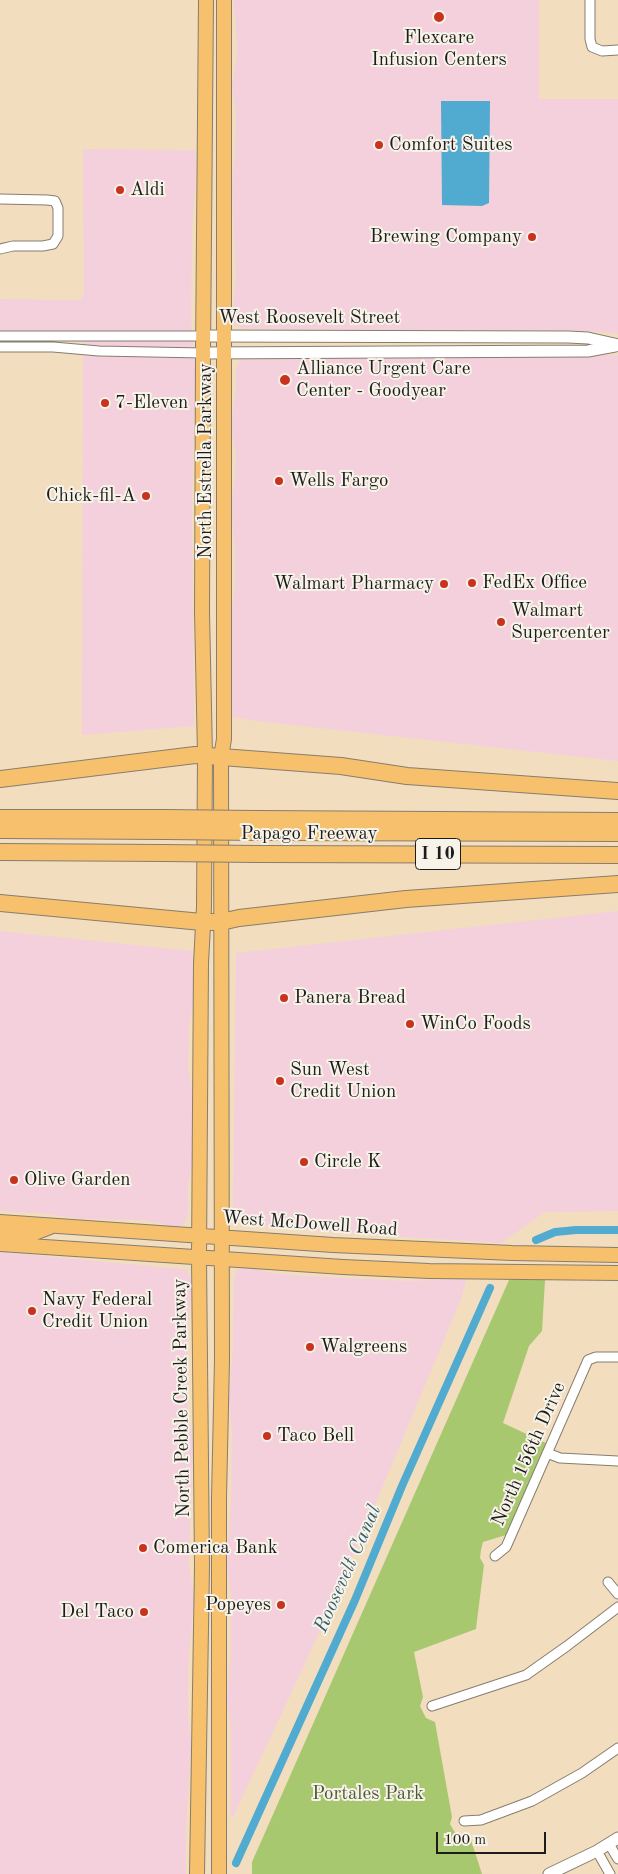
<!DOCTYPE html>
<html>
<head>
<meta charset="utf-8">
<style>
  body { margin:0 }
  #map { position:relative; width:618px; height:1874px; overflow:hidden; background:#f2debf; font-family:"Old Standard TT",serif }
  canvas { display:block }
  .scale { position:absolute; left:436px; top:1832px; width:110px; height:22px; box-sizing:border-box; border:2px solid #1c1c1c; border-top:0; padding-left:6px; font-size:15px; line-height:18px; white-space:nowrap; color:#1c1c1c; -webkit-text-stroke:4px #f7f3e8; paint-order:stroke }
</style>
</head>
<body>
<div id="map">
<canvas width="618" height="1874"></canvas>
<div class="scale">100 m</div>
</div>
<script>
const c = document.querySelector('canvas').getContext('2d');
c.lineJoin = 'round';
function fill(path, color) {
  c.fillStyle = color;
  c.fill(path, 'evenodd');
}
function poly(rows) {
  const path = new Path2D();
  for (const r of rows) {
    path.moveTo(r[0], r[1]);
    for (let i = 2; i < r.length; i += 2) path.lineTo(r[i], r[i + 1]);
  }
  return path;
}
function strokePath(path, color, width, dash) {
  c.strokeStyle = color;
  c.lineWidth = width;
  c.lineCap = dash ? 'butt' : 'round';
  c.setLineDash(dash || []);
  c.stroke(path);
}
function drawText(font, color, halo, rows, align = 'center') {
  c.font = font + ' "Old Standard TT",serif';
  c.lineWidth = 4;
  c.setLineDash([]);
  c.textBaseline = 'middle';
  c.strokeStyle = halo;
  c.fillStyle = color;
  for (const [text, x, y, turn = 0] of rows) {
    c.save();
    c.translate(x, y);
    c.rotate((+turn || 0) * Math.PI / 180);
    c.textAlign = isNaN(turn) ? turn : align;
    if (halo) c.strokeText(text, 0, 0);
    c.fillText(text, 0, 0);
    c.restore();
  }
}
const built = poly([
  [233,0,539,0,539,99,618,99,618,334,591,331,246,329,235,326,232,316,236,279,232,185,235,157,236,112,232,86,237,55,236,23],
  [83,149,195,150,196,173,192,231,191,319,195,368,192,508,194,726,82,735,83,332,0,332,0,299,76,300,82,298,84,292],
  [331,355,618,355,618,761,256,721,229,716,230,622,235,586,235,548,231,508,235,481,236,453,231,427,236,390,236,371,238,364,245,357],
  [618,911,618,1211,545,1212,501,1243,358,1234,251,1225,237,1220,233,1214,236,953],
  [0,931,192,951,194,996,189,1027,188,1068,193,1093,193,1155,188,1186,188,1216,184,1224,176,1227,143,1220,82,1219,38,1213,0,1211],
  [0,1252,181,1269,187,1270,192,1281,188,1327,188,1410,193,1441,189,1565,194,1598,188,1668,188,1714,191,1744,186,1831,186,1874,0,1874],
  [248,1267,277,1274,304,1276,406,1281,466,1279,462,1297,372,1512,308,1657,233,1817,231,1817,231,1730,227,1699,231,1652,231,1598,227,1566,231,1502,232,1434,229,1400,233,1348,234,1279,237,1270]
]);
const green = poly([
  [509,1280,545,1280,542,1331,529,1346,503,1423,546,1443,506,1535,483,1542,481,1550,480,1558,484,1565,476,1629,414,1652,423,1697,420,1706,426,1718,435,1722,452,1817,450,1824,454,1831,460,1836,470,1837,482,1874,252,1874,252,1862]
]);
const water = poly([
  [441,101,490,101,489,203,482,206,442,205]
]);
const canal = poly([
  [536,1240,555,1232,576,1230,618,1230],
  [236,1863,355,1600,402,1486,490,1288]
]);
const minor = poly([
  [590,0,590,39,592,47,602,51,618,50],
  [0,199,47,200,55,201,58,208,58,236,53,244,43,246,13,246,0,249],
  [0,336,203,336],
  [0,347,53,347,99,351,203,353],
  [547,1453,560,1458,618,1461],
  [495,1556,506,1547,588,1360,596,1357,618,1357],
  [608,1582,618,1594],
  [432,1706,526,1675,567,1646,618,1607],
  [464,1821,481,1820,532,1801,582,1773,618,1748],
  [609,1844,618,1859],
  [597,1851,610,1874]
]);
const tertiary = poly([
  [203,336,568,337,588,338,618,345],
  [203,353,588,351,615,346],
  [549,1874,597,1851,618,1838]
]);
const primary = poly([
  [0,1222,333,1245,512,1253,618,1255],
  [0,1234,32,1234,50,1227],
  [0,1244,343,1267,429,1271,618,1273],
  [197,1874,202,1566,199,1257,201,963,204,907,205,755,202,612,203,353,206,0],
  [219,1874,219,1498,222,1360,221,757,224,739,224,0]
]);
const motorway = poly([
  [0,779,195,755,341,766,407,776,618,791],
  [0,818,165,818],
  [257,819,618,821],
  [0,830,165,831],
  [258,832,618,833],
  [0,852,164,853],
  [257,854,618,855],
  [0,903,202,922,221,922,239,918,406,899,618,884]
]);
const motorwayBridge = poly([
  [165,818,257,819],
  [165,831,258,832],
  [164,853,257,854]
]);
const markers = [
  [439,17,6,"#c8321e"],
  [379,145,5,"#c8321e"],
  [120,190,5,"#c8321e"],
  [532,237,5,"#c8321e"],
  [285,380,6,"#c8321e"],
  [105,403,5,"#c8321e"],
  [279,481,5,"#c8321e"],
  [146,496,5,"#c8321e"],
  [472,583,5,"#c8321e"],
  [444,584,5,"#c8321e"],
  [501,622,5,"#c8321e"],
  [284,998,5,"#c8321e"],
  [410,1024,5,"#c8321e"],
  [280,1081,5,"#c8321e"],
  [304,1162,5,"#c8321e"],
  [14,1180,5,"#c8321e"],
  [32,1311,5,"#c8321e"],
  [310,1347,5,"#c8321e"],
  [267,1436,5,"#c8321e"],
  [143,1548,5,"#c8321e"],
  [281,1605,5,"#c8321e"],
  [144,1612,5,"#c8321e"]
];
const shields = [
  [438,854,45]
];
const shieldNames = [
  ["I 10",438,854]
];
const poiNames = [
  ["Flexcare",439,38,"center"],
  ["Infusion Centers",439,60,"center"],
  ["Comfort Suites",389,145],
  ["Aldi",130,190],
  ["Brewing Company",522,237,"right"],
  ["Alliance Urgent Care",296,369],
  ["Center - Goodyear",296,391],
  ["7-Eleven",115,403],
  ["Wells Fargo",289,481],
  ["Chick-fil-A",136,496,"right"],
  ["FedEx Office",482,583],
  ["Walmart Pharmacy",434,584,"right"],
  ["Walmart",511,611],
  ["Supercenter",511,633],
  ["Panera Bread",294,998],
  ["WinCo Foods",420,1024],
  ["Sun West",290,1070],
  ["Credit Union",290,1092],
  ["Circle K",314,1162],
  ["Olive Garden",24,1180],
  ["Navy Federal",42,1300],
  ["Credit Union",42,1322],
  ["Walgreens",320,1347],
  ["Taco Bell",277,1436],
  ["Comerica Bank",153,1548],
  ["Popeyes",271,1605,"right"],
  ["Del Taco",134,1612,"right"]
];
const streetNames = [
  ["West Roosevelt Street",309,318],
  ["North Estrella Parkway",206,461,-90],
  ["Papago Freeway",309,834],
  ["West McDowell Road",310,1224,4],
  ["North Pebble Creek Parkway",182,1398,-91],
  ["North 156th Drive",529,1454,-66]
];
const parkNames = [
  ["Portales Park",368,1794]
];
const waterNames = [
  ["Roosevelt Canal",348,1569,-66]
];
fill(built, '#f4cfdc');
fill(green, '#a8c870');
fill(water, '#51aacf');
strokePath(canal, '#51aacf', 8);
strokePath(minor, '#877d6e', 11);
strokePath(tertiary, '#877d6e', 13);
strokePath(primary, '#877d6e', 16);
strokePath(motorway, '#877d6e', 18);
strokePath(minor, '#fff', 9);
strokePath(tertiary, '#fff', 11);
strokePath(primary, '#f7c06c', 14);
strokePath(motorway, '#f7c06c', 16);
strokePath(motorwayBridge, '#877d6e', 18, []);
strokePath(motorwayBridge, '#f7c06c', 16);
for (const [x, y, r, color] of markers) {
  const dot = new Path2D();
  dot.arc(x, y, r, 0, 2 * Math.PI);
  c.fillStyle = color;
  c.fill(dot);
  strokePath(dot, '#f7f3e8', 2);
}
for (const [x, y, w] of shields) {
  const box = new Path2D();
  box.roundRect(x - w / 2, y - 15.5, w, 31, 4);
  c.fillStyle = '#f7f3e8';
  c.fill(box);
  strokePath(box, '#1c1c1c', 1);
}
drawText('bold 18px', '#1c1c1c', null, shieldNames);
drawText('19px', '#1c1c1c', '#f7f3e8', poiNames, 'left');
drawText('19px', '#1c1c1c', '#f7f3e8', streetNames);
drawText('19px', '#4d5839', '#f7f3e8', parkNames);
drawText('italic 20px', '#345c6d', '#f7f3e8', waterNames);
</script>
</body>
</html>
